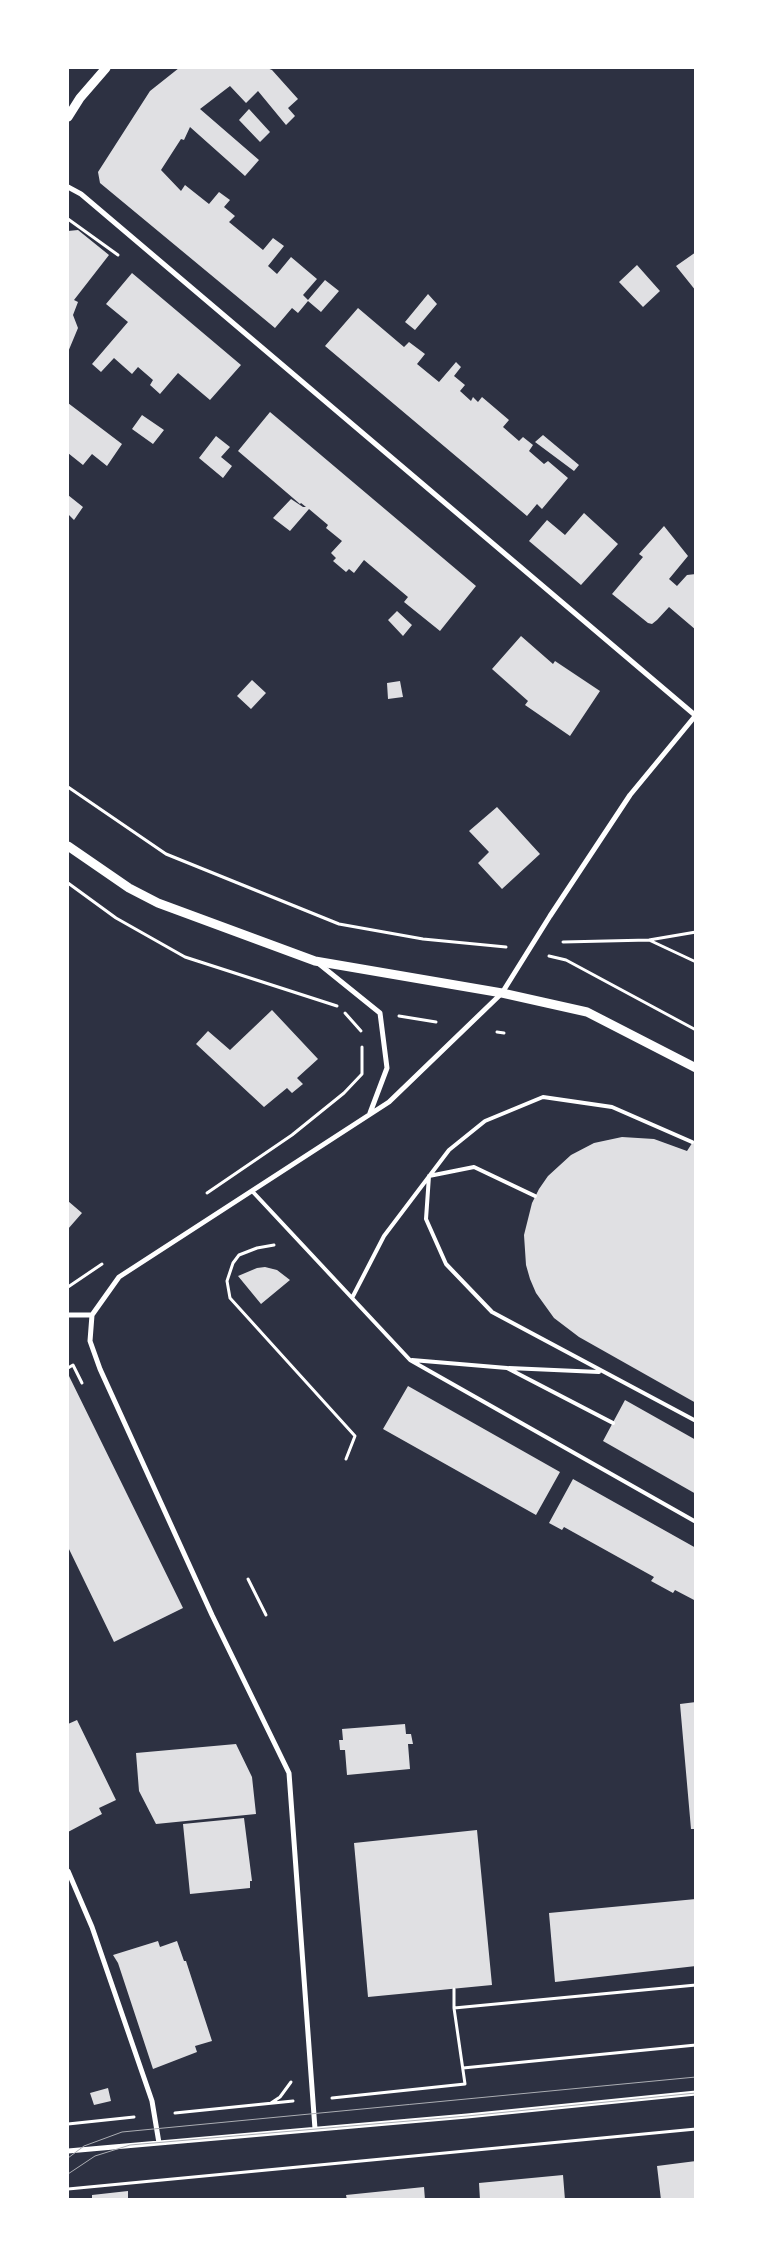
<!DOCTYPE html>
<html>
<head>
<meta charset="utf-8">
<style>
  body { margin:0 }
  #map { position:relative; width:763px; height:2267px; overflow:hidden; background:#2d3142; font-family:Karla,sans-serif }
  canvas { display:block }
  .frame { position:absolute; inset:0; border:69px solid #fff; pointer-events:none }
</style>
</head>
<body>
<div id="map">
<canvas width="763" height="2267"></canvas>
<div class="frame"></div>
</div>
<script>
const c = document.querySelector('canvas').getContext('2d');
c.lineJoin = 'round';
function fill(path, color) {
  c.fillStyle = color;
  c.fill(path, 'evenodd');
}
function poly(rows) {
  const path = new Path2D();
  for (const r of rows) {
    path.moveTo(r[0], r[1]);
    for (let i = 2; i < r.length; i += 2) path.lineTo(r[i], r[i + 1]);
  }
  return path;
}
function strokePath(path, color, width, dash) {
  c.strokeStyle = color;
  c.lineWidth = width;
  c.lineCap = dash ? 'butt' : 'round';
  c.setLineDash(dash || []);
  c.stroke(path);
}
const building = poly([
  [179,68,267,68,272,70,298,99,288,108,295,116,286,125,258,91,246,103,230,86,200,109,259,160,245,176,190,127,184,140,181,139,161,170,181,191,185,185,209,204,219,192,230,200,224,207,235,216,229,222,263,250,273,238,284,246,268,266,277,274,291,257,317,279,303,295,308,300,325,280,339,291,321,312,308,301,298,313,292,308,275,328,100,183,98,172,150,91],
  [249,109,270,132,260,142,239,120],
  [78,230,109,255,74,300,78,302,73,315,78,328,68,352,68,231],
  [696,252,696,291,676,266],
  [637,265,660,291,643,307,619,282],
  [132,273,241,365,210,400,178,373,160,394,150,385,153,380,138,367,132,374,114,358,101,372,92,364,128,322,106,304],
  [428,294,437,304,415,330,405,322],
  [358,308,404,347,409,342,425,354,417,364,439,382,456,362,461,367,454,376,465,385,460,391,471,401,473,397,478,402,482,397,509,420,503,427,519,441,523,437,533,445,529,451,544,464,548,461,568,478,542,509,537,504,527,516,325,346],
  [68,403,122,444,107,466,92,454,83,465,68,453],
  [270,412,476,586,440,631,404,602,408,597,364,560,354,573,349,569,346,572,333,561,336,558,331,553,342,541,326,528,328,525,309,509,290,531,273,518,291,499,303,507,306,507,301,503,300,504,238,451],
  [142,415,164,430,153,444,132,429],
  [543,435,579,465,574,471,535,442],
  [216,436,230,447,221,457,232,466,223,478,199,458],
  [68,495,83,507,74,520,68,514],
  [584,513,618,544,581,585,529,541,547,520,565,535],
  [664,526,688,556,669,579,677,586,687,575,696,574,696,630,669,607,657,620,652,624,648,623,612,594,643,557,639,554],
  [397,611,412,625,403,636,388,620],
  [521,636,553,664,555,661,600,691,570,736,525,705,528,701,492,669],
  [252,680,266,693,251,709,237,696],
  [400,681,403,697,388,699,387,683],
  [497,807,540,854,502,889,478,863,489,852,469,831],
  [272,1010,318,1059,297,1078,303,1084,292,1093,287,1088,264,1107,196,1044,208,1031,230,1050],
  [622,1137,654,1139,687,1151,696,1137,696,1403,579,1337,554,1318,536,1293,530,1279,526,1265,524,1235,532,1203,539,1189,548,1176,571,1155,594,1143],
  [68,1201,82,1213,68,1229],
  [265,1267,277,1270,290,1280,261,1304,238,1276,257,1268],
  [69,1376,183,1608,114,1642,68,1547],
  [408,1386,560,1472,536,1515,383,1429],
  [625,1400,696,1440,696,1494,603,1441],
  [573,1479,696,1548,696,1601,675,1590,673,1593,651,1581,654,1577,564,1527,562,1530,549,1523],
  [696,1702,696,1829,691,1829,680,1704],
  [77,1720,116,1800,99,1808,102,1814,68,1832,68,1724],
  [405,1724,406,1734,411,1734,413,1744,408,1744,410,1769,347,1775,345,1750,340,1750,339,1740,343,1740,342,1729],
  [236,1744,252,1777,256,1814,156,1824,139,1791,136,1753],
  [244,1818,252,1881,250,1881,250,1888,190,1894,183,1824],
  [477,1830,492,1985,368,1997,354,1843],
  [696,1899,696,1966,555,1982,549,1913],
  [158,1941,160,1947,177,1941,184,1961,186,1961,212,2041,195,2046,197,2052,153,2069,118,1963,113,1955],
  [108,2088,111,2101,94,2105,90,2093],
  [696,2161,696,2200,661,2200,657,2166],
  [563,2175,565,2200,480,2200,479,2183],
  [424,2187,425,2200,347,2200,346,2195],
  [128,2191,128,2200,92,2200,92,2195]
]);
const path = poly([
  [68,219,118,255],
  [68,787,166,854,339,924,423,939,506,947],
  [68,883,116,918,185,957,337,1006],
  [649,940,696,962],
  [563,942,649,940,696,932],
  [549,956,566,960,696,1030],
  [345,1013,361,1031],
  [399,1016,436,1022],
  [497,1032,504,1033],
  [207,1193,292,1135,344,1093,362,1074,362,1047],
  [274,1245,257,1248,239,1255,233,1263,227,1281,230,1298,355,1436,346,1459],
  [68,1287,102,1264],
  [68,1368,73,1365,82,1383],
  [248,1579,266,1615],
  [454,2008,696,1985],
  [463,2068,696,2045],
  [332,2098,465,2084,454,2008,454,1989],
  [271,2103,280,2097,291,2082],
  [175,2113,293,2101],
  [68,2124,134,2117],
  [68,2189,696,2129]
]);
const service = poly([
  [253,1192,410,1360,696,1522],
  [535,1196,474,1167,429,1176,426,1219,446,1264,492,1312,696,1421],
  [352,1298,384,1236,449,1150,485,1121,543,1097,612,1107,692,1142],
  [412,1360,507,1368,613,1423],
  [509,1368,599,1372]
]);
const minor = poly([
  [68,187,81,194,696,716],
  [318,963,380,1013,387,1068,370,1113],
  [68,1315,92,1315],
  [68,1871,92,1927,152,2101,159,2143],
  [315,2129,289,1773,212,1615,100,1369,90,1341,92,1315,119,1277,389,1102,502,993,550,916,630,795,696,715],
  [68,2151,467,2116,696,2093]
]);
const tertiary = poly([
  [68,117,80,98,106,68],
  [68,846,129,888,158,903,315,961,502,993,587,1012,696,1068]
]);
const tram = poly([
  [68,2158,84,2146,122,2132,696,2077],
  [68,2174,95,2156,130,2145,467,2116,696,2093]
]);
fill(building, '#e0e0e3');
strokePath(path, '#fff', 3);
strokePath(service, '#fff', 4);
strokePath(minor, '#fff', 5);
strokePath(tertiary, '#fff', 9);
strokePath(tram, '#abadb3', 1);
</script>
</body>
</html>
